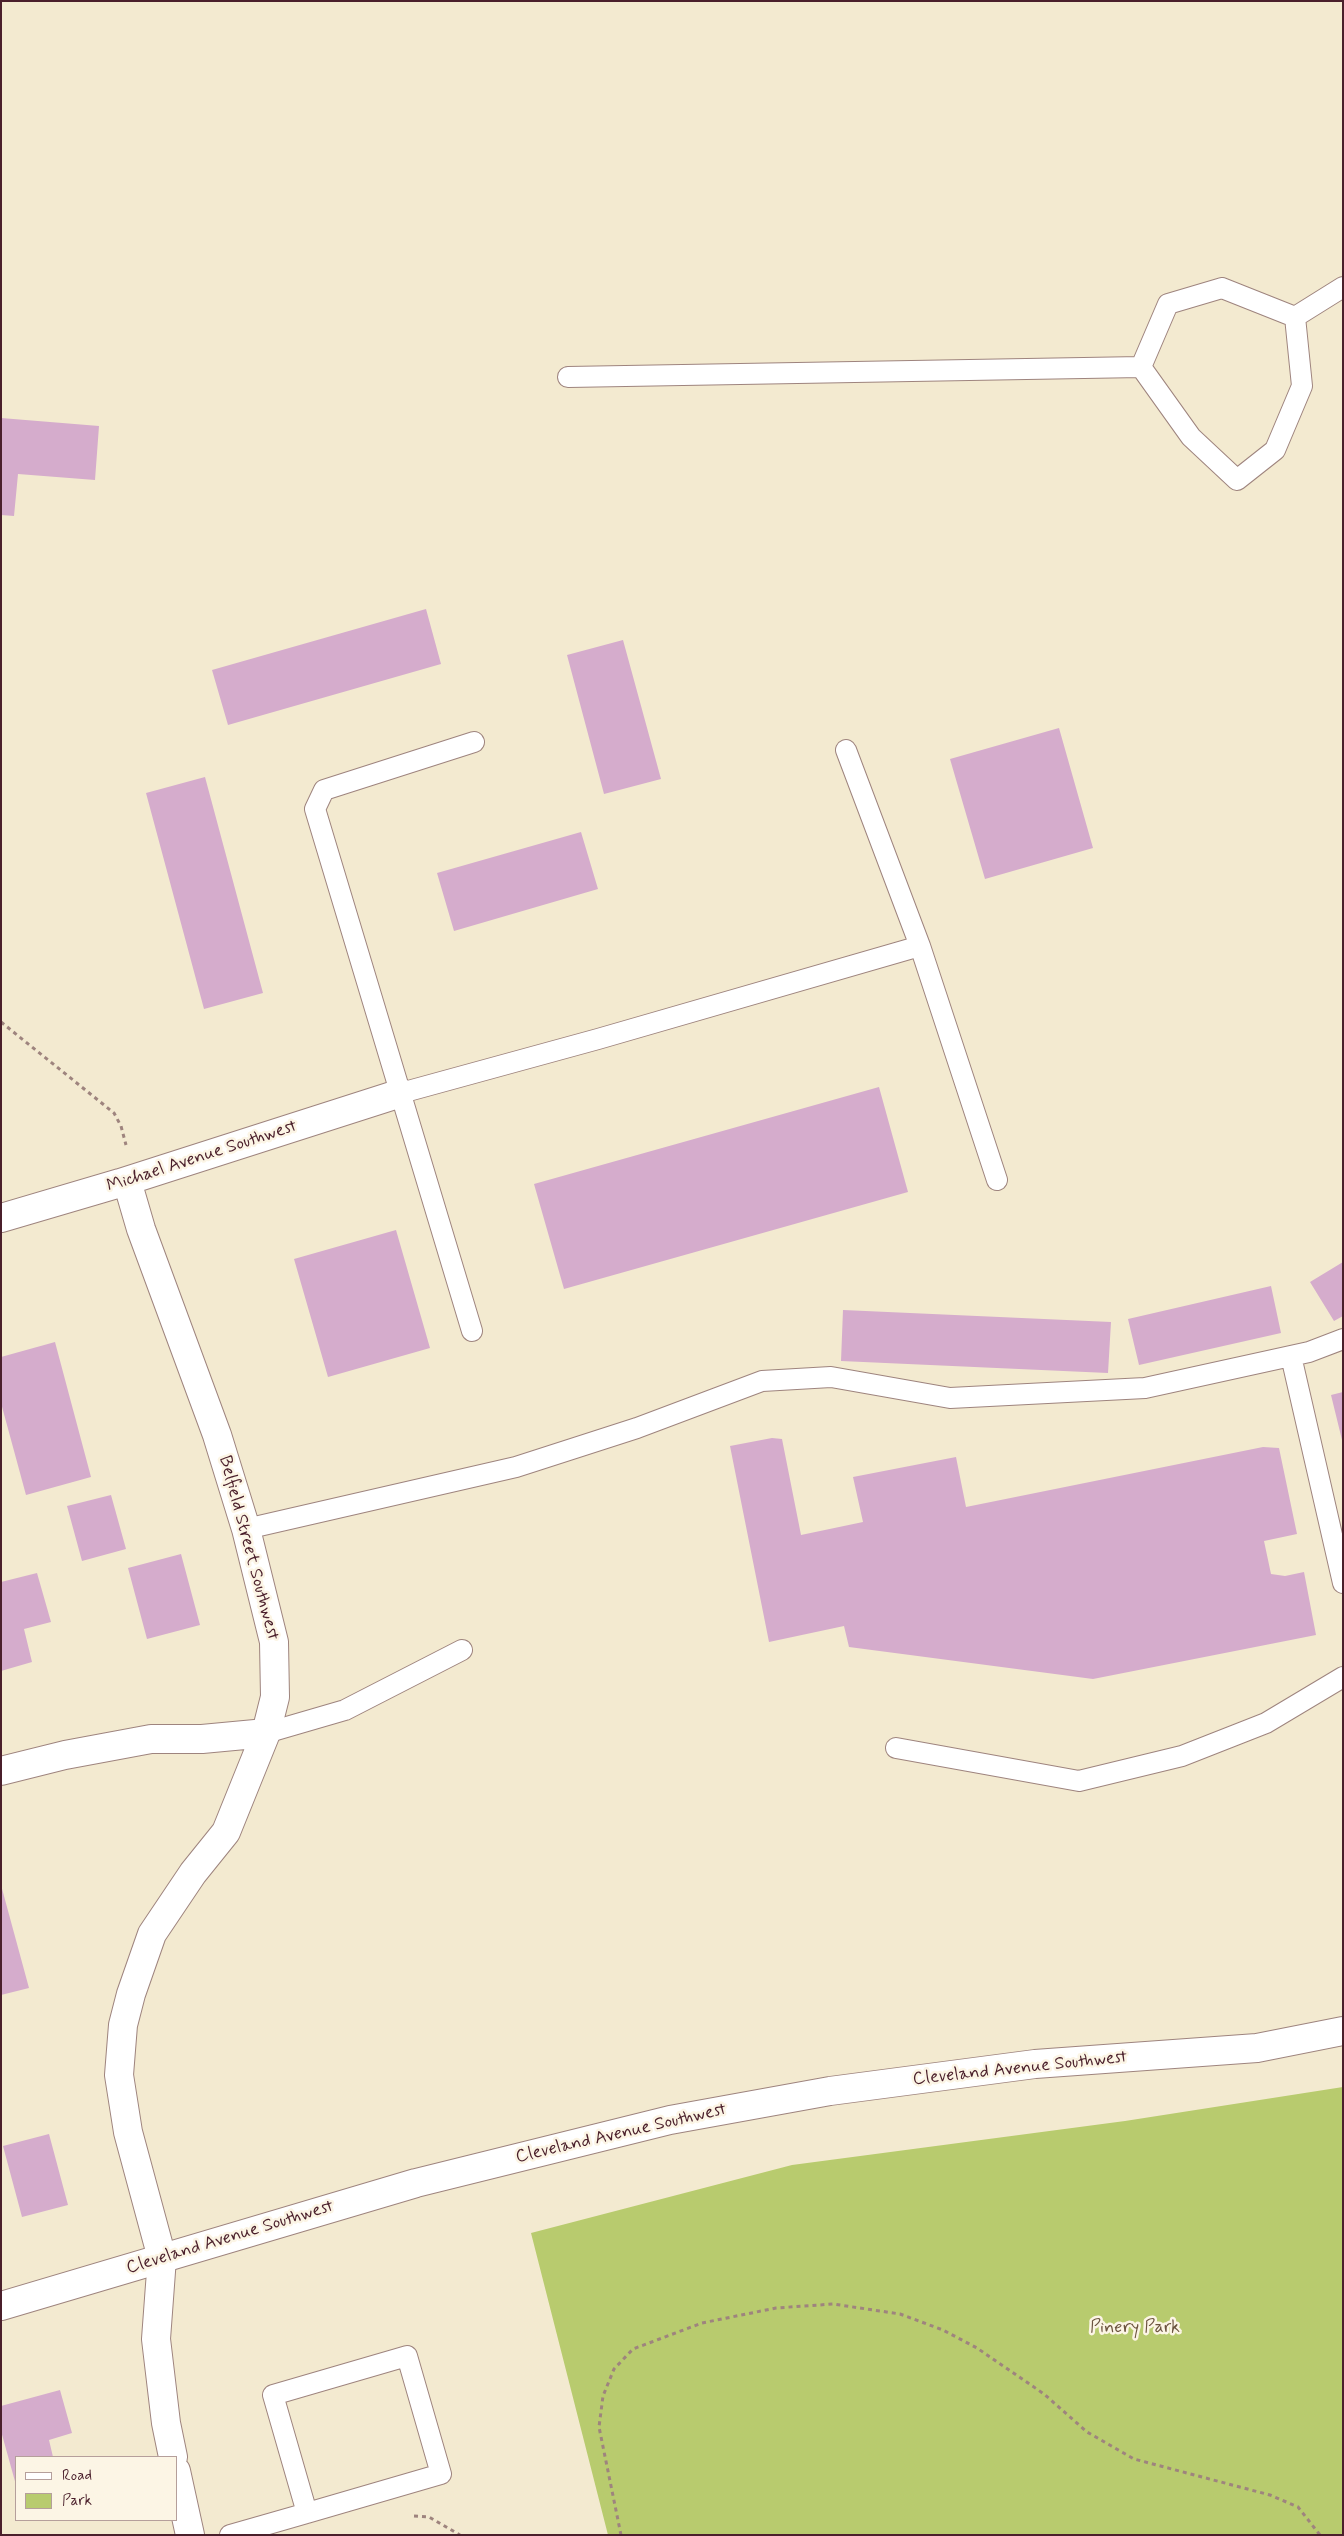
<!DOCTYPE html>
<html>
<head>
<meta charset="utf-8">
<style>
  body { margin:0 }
  #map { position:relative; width:1344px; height:2536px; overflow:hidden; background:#f3ead0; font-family:Mynerve,sans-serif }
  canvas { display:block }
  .frame { position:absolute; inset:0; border:2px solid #4a1f2b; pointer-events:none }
  .legend { position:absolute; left:15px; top:2456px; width:162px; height:65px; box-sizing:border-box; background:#fcf5e5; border:1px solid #b59f9b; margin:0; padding:6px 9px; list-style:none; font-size:15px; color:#4a1f2b }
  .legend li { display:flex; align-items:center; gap:10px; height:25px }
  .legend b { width:25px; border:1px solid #b59f9b }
</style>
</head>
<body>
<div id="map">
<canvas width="1344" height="2536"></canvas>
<div class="frame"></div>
<ul class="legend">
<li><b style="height:6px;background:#fff"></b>Road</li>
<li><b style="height:14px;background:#b8cb6e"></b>Park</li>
</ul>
</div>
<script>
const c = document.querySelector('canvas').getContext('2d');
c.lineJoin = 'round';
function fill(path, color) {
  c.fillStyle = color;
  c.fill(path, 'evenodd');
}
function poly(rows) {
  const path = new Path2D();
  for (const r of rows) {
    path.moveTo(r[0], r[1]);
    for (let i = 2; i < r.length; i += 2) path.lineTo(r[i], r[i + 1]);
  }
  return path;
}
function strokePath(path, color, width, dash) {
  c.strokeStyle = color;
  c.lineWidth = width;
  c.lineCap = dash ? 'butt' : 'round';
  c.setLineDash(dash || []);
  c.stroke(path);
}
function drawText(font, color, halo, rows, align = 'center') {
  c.font = font + ' Mynerve,sans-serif';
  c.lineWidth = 5;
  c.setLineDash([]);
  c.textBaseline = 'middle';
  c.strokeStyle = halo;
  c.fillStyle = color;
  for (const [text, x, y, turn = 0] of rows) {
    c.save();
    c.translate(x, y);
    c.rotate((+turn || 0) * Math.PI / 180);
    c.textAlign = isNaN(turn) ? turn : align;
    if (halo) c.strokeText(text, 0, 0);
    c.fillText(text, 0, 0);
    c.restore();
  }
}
const green = poly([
  [1343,2087,1343,2535,608,2535,531,2233,792,2165,1125,2121]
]);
const building = poly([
  [1,418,99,426,95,480,18,474,14,516,1,515],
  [426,609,441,664,228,725,212,670],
  [623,640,661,779,604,794,567,655],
  [1059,728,1093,848,985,879,950,759],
  [205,777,263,993,204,1009,146,793],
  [581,832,598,889,454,931,437,873],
  [879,1087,908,1192,564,1289,534,1184],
  [396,1230,430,1348,328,1377,294,1259],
  [1343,1262,1343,1316,1334,1321,1310,1282],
  [1271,1286,1281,1333,1139,1365,1128,1319],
  [843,1310,1111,1322,1108,1373,841,1361],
  [55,1342,91,1477,26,1495,1,1403,1,1357],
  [1343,1392,1343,1440,1342,1440,1331,1395],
  [772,1438,782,1439,801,1535,863,1522,853,1477,956,1457,966,1507,1263,1447,1279,1448,1297,1534,1264,1541,1271,1574,1285,1576,1304,1572,1316,1635,1093,1679,849,1647,844,1626,769,1642,730,1446],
  [111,1495,126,1549,82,1561,67,1506],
  [181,1554,200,1625,147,1639,128,1568],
  [37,1573,51,1622,24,1629,32,1662,1,1671,1,1582],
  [1,1885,29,1988,1,1995],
  [49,2134,68,2205,22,2217,3,2146],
  [60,2390,72,2433,49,2440,53,2457,16,2457,16,2485,1,2431,1,2406]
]);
const path = poly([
  [1,1022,114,1113,121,1126,126,1145],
  [414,2516,429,2517,460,2535],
  [621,2535,599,2427,603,2396,614,2369,633,2349,702,2323,776,2308,833,2304,900,2314,943,2330,977,2348,1044,2394,1087,2432,1134,2459,1270,2495,1298,2507,1320,2535]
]);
const service = poly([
  [1222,288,1295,317,1302,386,1275,450,1237,480,1191,437,1141,367,1168,304,1222,288],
  [1295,317,1343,287],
  [568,377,1141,367],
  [846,750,920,946,997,1180],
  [401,1093,598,1039,920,946],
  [472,1331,315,809,324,790,474,742],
  [1291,1356,1343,1583],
  [246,1529,516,1467,637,1428,762,1381,831,1377,950,1398,1145,1388,1309,1352,1343,1339],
  [266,1733,345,1710,462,1650],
  [896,1748,1079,1781,1182,1756,1266,1723,1343,1677],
  [230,2535,307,2513,441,2474,407,2356,273,2395,307,2513]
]);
const minor = poly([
  [127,1181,141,1229,217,1435,246,1529,274,1642,275,1697,266,1733,226,1832,193,1873,152,1934,131,1994,123,2025,119,2075,128,2132,162,2258,156,2339,166,2423,173,2457],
  [1,1218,120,1183,401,1093],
  [1,1771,65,1755,151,1739,202,1739,266,1733],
  [176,2471,190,2535]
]);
const tertiary = poly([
  [1,2306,416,2183,670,2120,830,2091,1035,2064,1257,2048,1343,2031]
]);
const streetNames = [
  ["Michael Avenue Southwest",202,1157,-18],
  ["Belfield Street Southwest",248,1548,75],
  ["Cleveland Avenue Southwest",1020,2069,-6],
  ["Cleveland Avenue Southwest",621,2134,-13],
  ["Cleveland Avenue Southwest",230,2238,-17]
];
const parkNames = [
  ["Pinery Park",1135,2328]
];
fill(green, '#b8cb6e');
fill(building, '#d5accc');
strokePath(service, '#9e847e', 22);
strokePath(minor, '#9e847e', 30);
strokePath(tertiary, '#9e847e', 30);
strokePath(path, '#9e847e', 3, [4, 4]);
strokePath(service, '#fff', 20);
strokePath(minor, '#fff', 28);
strokePath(tertiary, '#fff', 28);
drawText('18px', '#4a1f2b', '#fcf5e5', streetNames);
drawText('18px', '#6b533f', '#fcf5e5', parkNames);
</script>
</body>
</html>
